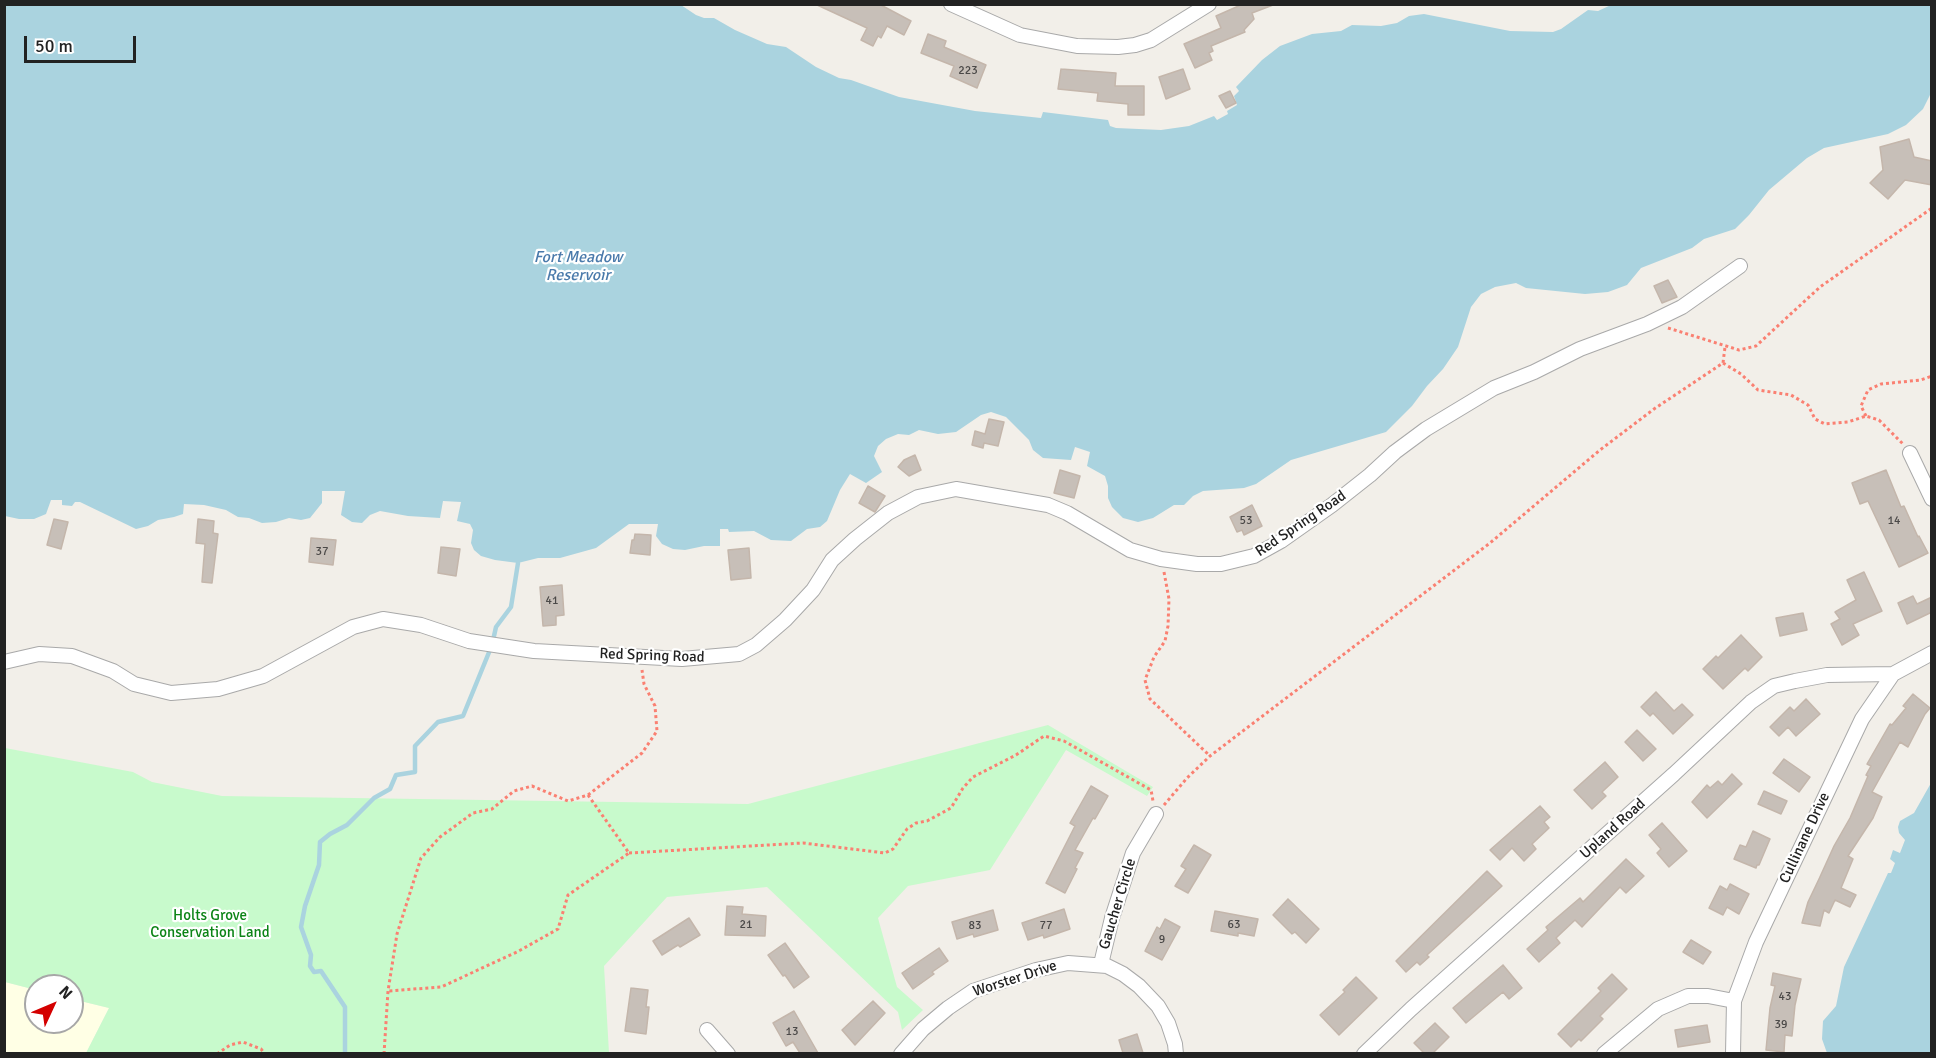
<!DOCTYPE html>
<html>
<head>
<meta charset="utf-8">
<style>
  body { margin:0 }
  #map { position:relative; width:1936px; height:1058px; overflow:hidden; background:#f2efe9; font-family:Signika,sans-serif }
  canvas { display:block }
  .frame { position:absolute; inset:0; border:6px solid #222; pointer-events:none }
  .north { position:absolute; left:24px; top:974px; width:60px; height:60px; box-sizing:border-box; background:#fff; border:2px solid #a7a7a7; border-radius:50%; rotate:46deg; font-size:16px; font-weight:700; line-height:24px; text-align:center; color:#222 }
  .north::after { content:''; display:block; margin:auto; width:21px; height:27px; background:#d40000; clip-path:polygon(50% 0,100% 100%,50% 72%,0 100%) }
  .scale { position:absolute; left:24px; top:36px; width:112px; height:27px; box-sizing:border-box; border:3px solid #222; border-top:0; padding-left:8px; font-size:18px; line-height:21px; white-space:nowrap; color:#222; -webkit-text-stroke:4px #fff; paint-order:stroke }
</style>
</head>
<body>
<div id="map">
<canvas width="1936" height="1058"></canvas>
<div class="frame"></div>
<div class="north">N</div>
<div class="scale">50 m</div>
</div>
<script>
const c = document.querySelector('canvas').getContext('2d');
c.lineJoin = 'round';
function fill(path, color) {
  c.fillStyle = color;
  c.fill(path, 'evenodd');
}
function poly(rows) {
  const path = new Path2D();
  for (const r of rows) {
    path.moveTo(r[0], r[1]);
    for (let i = 2; i < r.length; i += 2) path.lineTo(r[i], r[i + 1]);
  }
  return path;
}
function strokePath(path, color, width, dash) {
  c.strokeStyle = color;
  c.lineWidth = width;
  c.lineCap = dash ? 'butt' : 'round';
  c.setLineDash(dash || []);
  c.stroke(path);
}
function drawText(font, color, halo, rows, align = 'center') {
  c.font = font + ' Signika,sans-serif';
  c.lineWidth = 4.5;
  c.setLineDash([]);
  c.textBaseline = 'middle';
  c.strokeStyle = halo;
  c.fillStyle = color;
  for (const [text, x, y, turn = 0] of rows) {
    c.save();
    c.translate(x, y);
    c.rotate((+turn || 0) * Math.PI / 180);
    c.textAlign = isNaN(turn) ? turn : align;
    if (halo) c.strokeText(text, 0, 0);
    c.fillText(text, 0, 0);
    c.restore();
  }
}
const education = poly([
  [5,982,36,990,36,1022,72,1022,72,999,109,1008,86,1053,5,1054]
]);
const park = poly([
  [1048,725,1153,787,1147,796,1066,750,990,870,908,886,878,918,897,987,923,1010,902,1030,898,1012,767,887,667,897,604,966,609,1053,86,1053,109,1008,72,999,72,986,36,986,36,990,5,982,5,748,133,772,152,782,222,796,748,804]
]);
const water = poly([
  [1931,4,1931,93,1923,109,1906,125,1888,134,1824,148,1807,158,1769,190,1749,215,1735,229,1704,239,1692,248,1641,268,1627,285,1608,292,1585,294,1526,288,1516,283,1495,287,1481,294,1471,307,1458,347,1443,369,1427,386,1412,406,1386,432,1291,460,1256,484,1244,488,1203,491,1193,496,1184,505,1174,505,1153,518,1138,522,1123,518,1112,507,1108,498,1108,486,1105,476,1087,466,1090,452,1075,447,1071,460,1043,458,1033,450,1029,440,1006,417,991,412,981,415,956,432,938,434,919,430,909,435,898,434,886,439,878,446,874,456,882,472,866,483,850,474,840,490,827,521,820,527,807,529,791,541,771,540,754,531,729,532,728,529,720,529,720,546,704,546,685,550,673,549,662,544,656,536,658,524,629,524,596,548,560,558,538,558,518,563,495,560,481,556,474,550,471,543,473,530,470,524,457,521,461,502,443,501,440,518,408,516,380,511,370,515,362,523,352,522,341,515,345,491,322,491,322,503,310,518,301,520,289,518,276,522,262,523,249,518,238,517,226,510,204,505,184,504,183,514,174,517,158,520,148,526,136,529,80,502,75,502,72,506,62,505,62,500,51,500,46,514,34,519,19,519,5,516,5,5,681,5,696,15,704,18,714,18,735,30,767,44,786,47,816,67,839,78,851,80,899,97,975,111,1041,118,1043,112,1108,120,1110,126,1116,128,1161,130,1189,126,1214,116,1217,120,1228,114,1227,111,1237,105,1234,96,1239,91,1236,87,1262,60,1280,46,1312,34,1341,31,1352,25,1381,26,1397,23,1409,16,1424,14,1510,31,1553,32,1561,29,1588,10,1598,11,1611,5],
  [1931,783,1931,1053,1827,1053,1822,1039,1823,1021,1836,1006,1844,967,1888,873,1891,873,1895,863,1890,859,1893,850,1900,853,1905,840,1899,833,1898,827,1900,821,1914,813]
]);
const stream = poly([
  [345,1054,345,1007,321,971,314,972,310,966,311,955,301,927,305,906,319,865,320,842,330,834,347,825,374,798,390,789,396,775,415,772,415,746,438,722,463,716,492,645,496,627,511,607,518,563]
]);
const building = poly([
  [815,4,879,4,911,21,904,35,887,26,881,38,878,36,873,46,861,40,867,28,815,4],
  [1243,4,1273,5,1252,13,1254,19,1244,30,1245,32,1211,46,1213,51,1209,53,1212,60,1195,68,1184,44,1221,28,1216,16,1243,4],
  [928,34,946,41,944,47,986,65,977,88,950,76,954,66,921,53,928,34],
  [1061,69,1116,73,1115,86,1144,86,1144,115,1128,115,1128,104,1097,101,1098,93,1058,89,1061,69],
  [1183,69,1190,89,1166,99,1159,77,1183,69],
  [1230,91,1236,103,1226,108,1219,96,1230,91],
  [1909,139,1914,157,1932,161,1932,185,1905,180,1888,199,1870,183,1883,170,1880,147,1909,139],
  [1668,280,1677,297,1662,303,1654,286,1668,280],
  [989,419,1004,422,998,446,984,443,983,448,972,445,975,431,985,434,989,419],
  [915,455,921,470,909,476,898,467,904,460,915,455],
  [1060,470,1080,476,1074,498,1054,493,1060,470],
  [1886,470,1901,507,1904,506,1918,537,1919,536,1928,553,1899,567,1868,501,1860,504,1852,483,1886,470],
  [868,486,885,496,875,512,859,503,868,486],
  [1252,505,1262,526,1244,535,1242,530,1237,532,1230,517,1252,505],
  [54,519,68,522,61,549,47,545,54,519],
  [198,519,214,521,213,533,218,534,212,583,202,582,205,544,196,543,198,519],
  [635,534,651,535,650,555,630,553,632,540,634,540,635,534],
  [311,538,336,540,333,565,309,562,311,538],
  [441,547,460,549,456,576,438,573,441,547],
  [749,548,751,578,731,580,728,550,749,548],
  [1864,572,1882,611,1853,624,1859,635,1842,645,1831,624,1840,619,1835,612,1856,600,1847,580,1864,572],
  [562,585,564,615,556,616,556,625,543,626,540,587,562,585],
  [1913,596,1917,604,1932,597,1932,612,1907,624,1898,603,1913,596],
  [1803,613,1807,630,1780,636,1776,618,1803,613],
  [1741,635,1762,657,1748,671,1745,668,1723,689,1703,669,1716,656,1718,658,1741,635],
  [1656,692,1674,711,1682,704,1693,715,1673,734,1653,713,1650,716,1641,707,1656,692],
  [1913,694,1930,708,1925,714,1908,747,1900,742,1872,792,1882,797,1873,818,1848,856,1853,859,1841,888,1856,895,1850,907,1835,900,1829,913,1824,910,1820,926,1802,923,1808,902,1819,879,1834,846,1850,818,1868,776,1866,775,1871,766,1867,764,1890,724,1892,725,1906,708,1903,706,1913,694],
  [1806,699,1820,714,1796,736,1788,727,1779,736,1770,727,1790,707,1794,711,1806,699],
  [1637,730,1656,749,1643,761,1625,742,1637,730],
  [1784,759,1810,777,1799,792,1773,773,1784,759],
  [1605,762,1618,777,1602,792,1606,796,1592,809,1574,790,1605,762],
  [1732,774,1742,784,1707,818,1692,802,1707,785,1710,788,1718,781,1722,785,1732,774],
  [1091,786,1108,796,1095,819,1093,818,1075,850,1083,853,1075,868,1077,869,1065,893,1046,883,1075,826,1070,823,1091,786],
  [1764,791,1787,801,1781,814,1758,804,1764,791],
  [1540,806,1550,817,1544,822,1549,828,1532,844,1536,849,1524,861,1512,848,1500,860,1490,850,1540,806],
  [1662,823,1687,851,1669,867,1657,853,1661,849,1649,835,1662,823],
  [1753,831,1770,839,1759,865,1757,865,1756,868,1734,859,1740,845,1746,847,1753,831],
  [1194,845,1211,855,1188,893,1175,886,1186,869,1181,866,1194,845],
  [1626,859,1644,876,1626,893,1620,887,1582,927,1575,920,1556,938,1560,943,1539,962,1527,949,1548,930,1546,927,1580,898,1583,902,1626,859],
  [1487,871,1502,886,1427,955,1429,957,1420,965,1417,962,1406,972,1396,961,1487,871],
  [1730,884,1749,894,1739,914,1727,907,1723,915,1709,908,1720,886,1727,890,1730,884],
  [1288,899,1319,929,1306,943,1295,932,1292,934,1273,915,1288,899],
  [727,906,743,907,742,914,766,916,765,936,725,935,727,906],
  [1064,909,1070,929,1044,938,1043,935,1028,940,1022,923,1064,909],
  [993,910,998,930,974,937,973,934,957,939,952,922,993,910],
  [1215,911,1258,919,1254,936,1238,933,1238,936,1211,931,1215,911],
  [689,918,700,935,680,947,678,945,662,955,653,941,689,918],
  [1165,919,1180,927,1162,960,1145,951,1157,927,1160,929,1165,919],
  [1691,940,1711,952,1703,964,1683,952,1691,940],
  [785,943,809,977,794,988,785,975,783,976,768,955,785,943],
  [939,948,948,961,932,972,934,974,913,989,902,973,939,948],
  [1503,965,1522,988,1509,999,1503,992,1466,1023,1453,1008,1503,965],
  [1773,973,1801,979,1795,1005,1792,1036,1785,1035,1784,1052,1766,1050,1770,1008,1775,986,1771,985,1773,973],
  [1612,974,1627,989,1600,1016,1603,1019,1581,1041,1579,1039,1571,1047,1558,1034,1601,991,1598,988,1612,974],
  [1356,977,1377,998,1339,1035,1320,1015,1345,992,1343,990,1356,977],
  [631,988,648,990,646,1007,649,1007,646,1034,625,1031,631,988],
  [873,1001,885,1013,855,1045,842,1030,873,1001],
  [794,1011,818,1053,800,1053,793,1042,786,1046,773,1023,794,1011],
  [1435,1023,1449,1037,1433,1053,1424,1053,1414,1043,1435,1023],
  [1707,1025,1710,1042,1678,1047,1675,1030,1707,1025],
  [1137,1034,1143,1053,1123,1053,1119,1040,1137,1034]
]);
const path = poly([
  [1668,328,1739,350,1756,346,1820,287,1932,208],
  [1723,363,1741,374,1758,390,1791,395,1808,405,1815,419,1825,424,1848,422,1866,416,1879,420,1903,444],
  [1866,416,1861,406,1868,390,1881,384,1921,380,1932,376],
  [1164,572,1169,599,1168,626,1165,641,1154,657,1145,680,1150,699,1210,756],
  [588,795,642,753,657,731,655,706,644,684,642,670],
  [1164,805,1187,778,1210,756,1490,543,1600,450,1654,409,1723,363,1725,347],
  [629,853,803,843,885,853,893,849,907,829,916,823,927,821,951,808,963,788,973,777,1016,755,1044,736,1064,741,1151,790,1153,801],
  [217,1054,230,1045,243,1042,261,1049,265,1054],
  [384,1054,388,991,397,934,421,858,440,837,473,813,492,809,514,791,532,786,568,801,588,795,629,853,568,895,558,929,517,952,441,987,388,991]
]);
const street = poly([
  [951,4,1020,35,1077,46,1118,47,1135,45,1151,40,1209,4],
  [1910,453,1932,499],
  [4,662,39,654,72,656,113,671,134,684,171,693,218,689,263,676,353,627,383,619,421,625,469,641,534,651,682,659,739,654,756,645,785,620,813,590,832,560,855,539,888,513,918,497,956,489,1048,505,1067,513,1130,550,1161,559,1197,564,1221,564,1254,556,1281,541,1332,505,1370,475,1395,452,1426,429,1494,388,1534,372,1580,349,1647,324,1682,307,1740,266],
  [1101,964,1112,918,1133,853,1156,814],
  [707,1030,728,1054],
  [901,1054,923,1029,948,1008,973,991,1036,970,1068,963,1107,966,1123,974,1139,986,1158,1006,1168,1023,1175,1044,1176,1054],
  [1364,1054,1411,1009,1674,774,1751,702,1774,686,1795,681,1827,675,1893,674],
  [1604,1054,1658,1009,1688,996,1708,996,1734,1001],
  [1733,1054,1734,1001,1756,942,1862,719,1893,674,1932,653]
]);
const numberNames = [
  ["223",968,71],
  ["53",1246,521],
  ["14",1894,521],
  ["37",322,552],
  ["41",552,601],
  ["21",746,925],
  ["63",1234,925],
  ["83",975,926],
  ["77",1046,926],
  ["9",1162,940],
  ["43",1785,997],
  ["39",1781,1025],
  ["13",792,1032]
];
const streetNames = [
  ["Red Spring Road",1301,524,-34],
  ["Red Spring Road",652,656,2],
  ["Upland Road",1613,829,-42],
  ["Cullinane Drive",1805,838,-65],
  ["Gaucher Circle",1118,904,-73],
  ["Worster Drive",1015,979,-18]
];
const parkNames = [
  ["Holts Grove",210,916],
  ["Conservation Land",210,933]
];
const waterNames = [
  ["Fort Meadow",578,258],
  ["Reservoir",578,276]
];
fill(education, '#ffffe5');
fill(park, '#c8facc');
fill(water, '#aad3df');
strokePath(stream, '#aad3df', 4.5);
fill(building, '#c7bfb8');
strokePath(building, '#c4b6ab', 1.5);
strokePath(street, '#a9a9a9', 16);
strokePath(path, '#fa8072', 3, [3, 3]);
strokePath(street, '#fff', 14);
drawText('12px', '#4b4948', null, numberNames);
drawText('15px', '#222', '#fff', streetNames);
drawText('15px', '#0c8416', '#fff', parkNames);
drawText('italic 16px', '#4a7aab', '#fff', waterNames);
</script>
</body>
</html>
